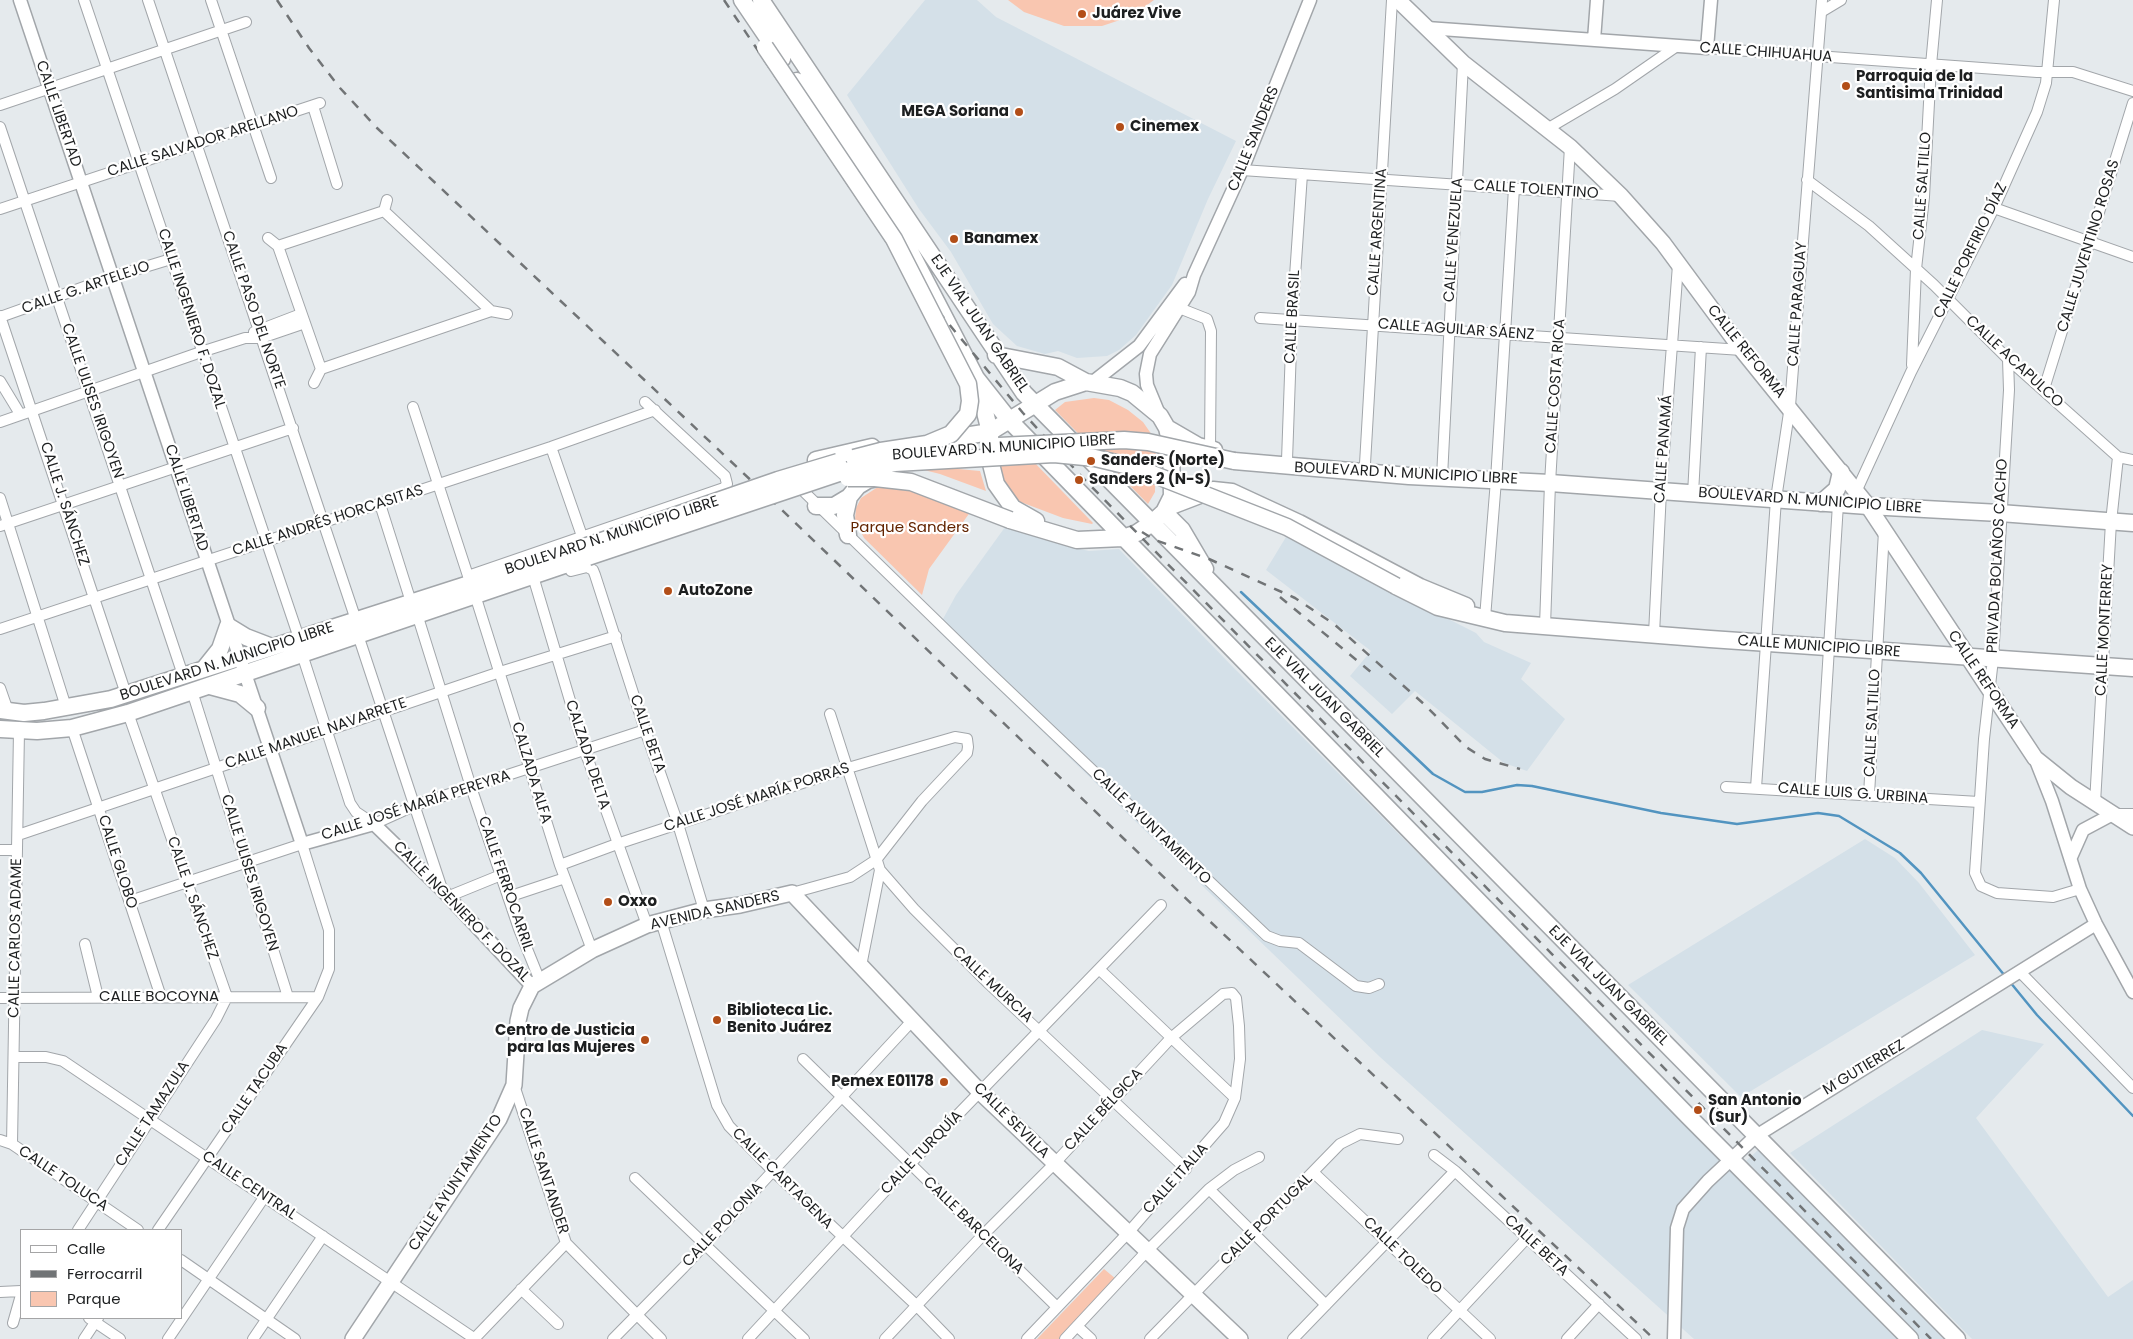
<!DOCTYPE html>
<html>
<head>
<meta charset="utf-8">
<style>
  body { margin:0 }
  #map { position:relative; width:2133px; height:1339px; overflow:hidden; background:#e5eaed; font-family:Poppins,sans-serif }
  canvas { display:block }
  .legend { position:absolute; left:20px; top:1229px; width:162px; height:90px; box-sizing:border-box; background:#fff; border:1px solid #a5a5a6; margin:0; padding:6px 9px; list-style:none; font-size:15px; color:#1d1f20 }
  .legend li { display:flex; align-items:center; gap:10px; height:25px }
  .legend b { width:25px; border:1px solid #a5a5a6 }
</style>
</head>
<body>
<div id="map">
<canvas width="2133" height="1339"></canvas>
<ul class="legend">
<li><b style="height:6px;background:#fff"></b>Calle</li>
<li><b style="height:6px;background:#717476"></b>Ferrocarril</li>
<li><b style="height:14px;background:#f9c6b0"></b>Parque</li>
</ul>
</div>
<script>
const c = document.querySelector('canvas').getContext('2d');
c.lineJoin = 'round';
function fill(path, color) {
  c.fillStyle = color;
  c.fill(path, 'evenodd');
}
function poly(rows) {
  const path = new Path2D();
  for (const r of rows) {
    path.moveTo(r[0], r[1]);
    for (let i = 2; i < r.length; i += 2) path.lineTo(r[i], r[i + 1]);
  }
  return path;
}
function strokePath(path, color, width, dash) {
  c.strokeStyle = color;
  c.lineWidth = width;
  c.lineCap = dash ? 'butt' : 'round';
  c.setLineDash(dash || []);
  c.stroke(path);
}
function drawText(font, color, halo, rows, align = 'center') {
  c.font = font + ' Poppins,sans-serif';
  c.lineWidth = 4.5;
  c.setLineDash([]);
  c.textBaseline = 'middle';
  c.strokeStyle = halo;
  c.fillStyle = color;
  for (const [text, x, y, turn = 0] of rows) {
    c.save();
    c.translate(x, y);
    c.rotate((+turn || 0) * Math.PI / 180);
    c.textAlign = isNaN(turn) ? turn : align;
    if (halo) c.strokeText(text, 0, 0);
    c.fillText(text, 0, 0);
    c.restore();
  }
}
const built = poly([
  [925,0,977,0,996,17,1236,141,1208,199,1172,285,1136,335,1119,350,1107,356,1077,358,1058,351,1045,354,1017,346,993,324,951,252,919,209,847,95],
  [1008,523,1066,546,1089,551,1119,549,1229,663,1900,1339,1694,1339,1380,1057,937,630,956,595],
  [1286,537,1476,633,1484,642,1531,663,1521,679,1565,719,1527,771,1504,763,1415,691,1392,714,1350,676,1371,651,1266,570],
  [1865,839,1895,858,1919,883,1975,955,1741,1097,1628,985],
  [1982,1030,2044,1044,1976,1118,2108,1297,2133,1280,2133,1339,1972,1339,1790,1153],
  [1758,1150,1944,1339,1921,1339,1746,1161]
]);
const green = poly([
  [1008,0,1154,0,1132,16,1102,26,1064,26,1024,12],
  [1094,398,1109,400,1128,410,1143,422,1152,435,1156,450,1155,492,1148,504,1055,410,1065,402],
  [1032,460,1093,523,1092,524,1063,518,1018,501,1001,476,999,463],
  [916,465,980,471,986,491,940,474,916,468],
  [892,483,971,511,929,569,922,595,864,538,855,520,856,508,861,498,881,485],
  [1104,1269,1116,1279,1059,1339,1037,1339]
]);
const stream = poly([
  [1241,592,1433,774,1465,792,1482,792,1517,785,1532,786,1661,813,1737,824,1818,813,1839,816,1900,853,1921,873,2005,976],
  [2010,982,2037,1015,2133,1116]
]);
const minor = poly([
  [84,0,299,638],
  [148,0,356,620],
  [211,0,271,178],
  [1821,12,1841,0],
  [1707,48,2037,72,2073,72,2133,91],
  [0,105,246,22],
  [313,106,337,184],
  [0,127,183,675],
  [1547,129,1615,89,1677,46],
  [1242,170,1621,196],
  [1807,180,1869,226,1934,285,2008,359,2118,457,2133,460],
  [1994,208,2133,257],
  [0,209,320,103],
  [384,211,491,311],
  [384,211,387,200],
  [268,238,278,246],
  [278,246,321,369],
  [278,246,384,211],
  [1179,308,1207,319,1211,331,1210,449],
  [0,316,126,694],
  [0,317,112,277,171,259],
  [1260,318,1742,350],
  [254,332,301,314],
  [2008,359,2009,390,1993,659,1984,739,1975,873,1981,886,1997,893,2053,897,2080,889],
  [1912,365,1916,269,1924,197,1931,65,1937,0],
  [321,369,491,311,507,314],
  [0,381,20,414],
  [314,383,321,369],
  [2044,389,2133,103],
  [413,407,470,582],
  [0,422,201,352,245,338,261,338,305,323],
  [551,447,582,536],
  [1287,460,1292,320,1302,174],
  [1365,464,1392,0],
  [1442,477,1463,63],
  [795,483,987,670,1267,936,1280,941,1299,943,1356,986,1369,988,1379,984],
  [1856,492,1911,372,1994,208,2037,112,2046,83,2054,0],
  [1693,494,1701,347],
  [0,498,66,707],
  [380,504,411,602],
  [0,526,293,428],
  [571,571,587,567,593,570,595,575,645,730,678,824,704,910],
  [468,576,724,488,727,484,725,476,645,402],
  [535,583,585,751,647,925],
  [475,595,560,865,592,950],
  [417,614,471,787,519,929,540,981],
  [1485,618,1496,480,1514,188],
  [1545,626,1550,483,1570,147],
  [0,629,551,447,655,410],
  [1654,634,1661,491,1678,265],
  [358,635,442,889],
  [302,654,350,803,356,812,374,824,416,805,645,730],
  [0,688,8,711],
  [192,691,288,997],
  [830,714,880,870,914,909,989,984,1186,1169],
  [72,728,161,997],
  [1726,787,1979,802],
  [1756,788,1776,499,1790,406,1822,0],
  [1820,792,1838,504],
  [1869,795,1884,531],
  [2095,803,2111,522,2118,457],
  [2114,814,2133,814],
  [18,835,500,672,616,636],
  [0,850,17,850],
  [560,865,617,844,848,768,955,737,967,739,968,747,967,753,922,801,876,860,850,877,792,893],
  [447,897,501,875],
  [508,897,565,878],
  [130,901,302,844,329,930,329,969,318,997,158,1230],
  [661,921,717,1105,729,1126,773,1171,916,1305,949,1339],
  [85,944,98,997],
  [861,966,880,870],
  [1099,969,1235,1098],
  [2020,972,2133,1088],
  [0,998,318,997],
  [14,1057,46,1057,63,1061,475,1339],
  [803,1059,1057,1307],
  [514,1085,566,1243,661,1339],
  [0,1140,12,1144,138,1230],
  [12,1144,19,731],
  [1434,1155,1455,1171,1636,1339],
  [1314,1173,1490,1339],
  [635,1178,804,1339],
  [1209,1189,1326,1305],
  [78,1230,216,1019,227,997,128,713],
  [181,1260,295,1339],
  [521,1289,558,1324],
  [0,1292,21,1291],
  [89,1318,120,1339],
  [13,1323,21,1295],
  [1077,1326,1091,1339],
  [84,1339,98,1318],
  [168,1339,265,1196],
  [253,1339,323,1236],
  [474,1339,566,1243],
  [613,1339,683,1268,912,1021],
  [748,1339,909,1165,1161,905],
  [885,1339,983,1235,1054,1164,1171,1038,1223,994,1232,993,1236,998,1239,1026,1240,1059,1235,1098,1224,1123,1127,1234,1027,1339],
  [1065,1339,1147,1251,1209,1189,1234,1170,1259,1157],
  [1150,1339,1340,1144,1360,1134,1398,1139],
  [1293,1339,1455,1171],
  [1433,1339,1527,1238],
  [1567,1339,1599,1304]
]);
const tertiary = poly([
  [20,0,302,844,374,824,442,890,532,986],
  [1427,28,1707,48,1711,0],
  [1594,40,1597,0],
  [1093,382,1139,346,1185,284],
  [1159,414,1147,385,1146,374,1150,354,1189,292,1194,275,1242,170,1310,0],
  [2035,758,2052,801,2080,889,2096,924,2133,992],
  [2071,857,2083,830,2113,814],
  [1674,1339,1677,1228,1683,1209,1708,1181,1756,1136,2096,924]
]);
const secondary = poly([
  [1398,0,1463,63,1570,147,1621,196,1663,243,1742,350,1868,506,2035,758,2071,787,2133,827],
  [353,1339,499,1119,514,1085,518,1021,521,1008,532,986,592,950,647,925,704,910,740,905,792,893,980,1092,1240,1339]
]);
const primary = poly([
  [742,0,782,59],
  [761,0,1024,393,1957,1339],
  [797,81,897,226,976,378,1010,421,1689,1117,1910,1339],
  [996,355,1058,367,1086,382],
  [978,384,990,432,991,464,996,484,1013,508,1036,521],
  [1167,428,1198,446,1214,450],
  [939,440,990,432,1055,392,1086,382,1120,388,1132,393,1160,416,1167,428,1171,445,1172,496,1164,512,1152,523,1137,533,1123,538,1077,540,1010,520],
  [816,460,872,447],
  [1234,461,1409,476,1550,483,1868,506,2000,513,2133,523],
  [1821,503,1837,489,1841,472],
  [816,506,834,506,849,497],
  [1166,508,1213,490,1232,492,1299,523,1420,587,1466,606],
  [1164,512,1182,530,1205,569],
  [848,535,845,515,849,497,858,486,868,480,878,478],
  [1396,586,1438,607,1505,623,1710,639,2133,668],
  [204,669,220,649,228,626,246,637,272,647],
  [210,686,240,694,257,708],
  [0,710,24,713,44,711,111,699,584,547],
  [0,729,37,731,72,728,128,713,588,557]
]);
const rail = poly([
  [277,0,309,48,340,88,377,128,757,486,1200,912,1654,1339],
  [724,0,913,281,1023,413,1083,478,1931,1339],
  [1142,532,1155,540,1209,559,1295,598,1334,624,1425,705,1466,747,1485,759,1520,769],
  [1280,597,1371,672]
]);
const primaryBridge = poly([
  [765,47,894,239,968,384,970,401,968,414,951,434,927,444,881,451,854,458],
  [999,446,1124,440,1148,442,1234,461],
  [848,478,875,478,911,482,1010,520],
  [584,547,778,480,838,462],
  [588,557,845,471,895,463,1054,454,1095,458,1137,468,1287,527,1396,586]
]);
const markers = [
  [1082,14,5,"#b24e18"],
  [1846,86,5,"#b24e18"],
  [1019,112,5,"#b24e18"],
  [1120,127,5,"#b24e18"],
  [954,239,5,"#b24e18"],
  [1091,461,5,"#b24e18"],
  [1079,480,5,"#b24e18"],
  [668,591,5,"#b24e18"],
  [608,902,5,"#b24e18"],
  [717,1020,5,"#b24e18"],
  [645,1040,5,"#b24e18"],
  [944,1082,5,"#b24e18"],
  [1698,1110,5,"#b24e18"]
];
const poiNames = [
  ["Juárez Vive",1092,14],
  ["Parroquia de la",1856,77],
  ["Santisima Trinidad",1856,94],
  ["MEGA Soriana",1009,112,"right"],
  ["Cinemex",1130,127],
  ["Banamex",964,239],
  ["Sanders (Norte)",1101,461],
  ["Sanders 2 (N-S)",1089,480],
  ["AutoZone",678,591],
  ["Oxxo",618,902],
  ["Biblioteca Lic.",727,1011],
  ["Benito Juárez",727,1028],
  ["Centro de Justicia",635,1031,"right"],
  ["para las Mujeres",635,1048,"right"],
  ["Pemex E01178",934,1082,"right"],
  ["San Antonio",1708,1101],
  ["(Sur)",1708,1118]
];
const streetNames = [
  ["CALLE CHIHUAHUA",1766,53,4],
  ["CALLE LIBERTAD",58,114,71],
  ["CALLE SANDERS",1254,139,-68],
  ["CALLE SALVADOR ARELLANO",203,142,-18],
  ["CALLE SALTILLO",1923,186,-86],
  ["CALLE TOLENTINO",1536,190,4],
  ["CALLE ARGENTINA",1378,232,-86],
  ["CALLE VENEZUELA",1454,240,-86],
  ["CALLE JUVENTINO ROSAS",2089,246,-73],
  ["CALLE PORFIRIO DÍAZ",1971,251,-64],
  ["CALLE G. ARTELEJO",86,288,-19],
  ["CALLE PARAGUAY",1798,304,-86],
  ["CALLE PASO DEL NORTE",253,310,71],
  ["CALLE BRASIL",1293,317,-87],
  ["CALLE INGENIERO F. DOZAL",191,319,72],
  ["EJE VIAL JUAN GABRIEL",979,324,56],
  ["CALLE AGUILAR SÁENZ",1456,330,4],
  ["CALLE REFORMA",1746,352,51],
  ["CALLE ACAPULCO",2014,362,43],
  ["CALLE COSTA RICA",1556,386,-86],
  ["CALLE ULISES IRIGOYEN",92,401,71],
  ["BOULEVARD N. MUNICIPIO LIBRE",1004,448,-4],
  ["CALLE PANAMÁ",1664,449,-86],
  ["BOULEVARD N. MUNICIPIO LIBRE",1406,474,3],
  ["CALLE LIBERTAD",186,498,72],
  ["BOULEVARD N. MUNICIPIO LIBRE",1810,501,4],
  ["CALLE J. SÁNCHEZ",64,504,72],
  ["CALLE ANDRÉS HORCASITAS",328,521,-18],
  ["BOULEVARD N. MUNICIPIO LIBRE",612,536,-18],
  ["PRIVADA BOLAÑOS CACHO",1998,556,-87],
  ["CALLE MONTERREY",2105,630,-87],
  ["CALLE MUNICIPIO LIBRE",1819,647,4],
  ["BOULEVARD N. MUNICIPIO LIBRE",227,662,-18],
  ["CALLE REFORMA",1983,680,56],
  ["EJE VIAL JUAN GABRIEL",1324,698,45],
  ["CALLE SALTILLO",1873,723,-87],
  ["CALLE MANUEL NAVARRETE",316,734,-19],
  ["CALLE BETA",647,734,71],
  ["CALZADA DELTA",587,755,72],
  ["CALZADA ALFA",531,773,73],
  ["CALLE LUIS G. URBINA",1853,794,4],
  ["CALLE JOSÉ MARÍA PORRAS",757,798,-18],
  ["CALLE JOSÉ MARÍA PEREYRA",416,806,-18],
  ["CALLE AYUNTAMIENTO",1151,827,44],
  ["CALLE GLOBO",117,862,72],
  ["CALLE ULISES IRIGOYEN",249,873,73],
  ["CALLE FERROCARRIL",505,884,71],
  ["CALLE J. SÁNCHEZ",192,898,71],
  ["AVENIDA SANDERS",715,911,-13],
  ["CALLE INGENIERO F. DOZAL",461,912,46],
  ["CALLE CARLOS ADAME",16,938,-89],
  ["CALLE MURCIA",992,985,43],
  ["EJE VIAL JUAN GABRIEL",1608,986,45],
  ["CALLE BOCOYNA",159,997],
  ["M GUTIERREZ",1864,1068,-31],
  ["CALLE TACUBA",255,1089,-56],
  ["CALLE BÉLGICA",1104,1110,-47],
  ["CALLE TAMAZULA",153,1114,-57],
  ["CALLE SEVILLA",1011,1121,45],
  ["CALLE TURQUÍA",922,1153,-46],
  ["CALLE SANTANDER",543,1171,72],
  ["CALLE TOLUCA",63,1179,34],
  ["CALLE CARTAGENA",782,1179,45],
  ["CALLE ITALIA",1176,1179,-48],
  ["CALLE AYUNTAMIENTO",456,1183,-57],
  ["CALLE CENTRAL",249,1186,34],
  ["CALLE PORTUGAL",1267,1220,-45],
  ["CALLE POLONIA",723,1225,-47],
  ["CALLE BARCELONA",973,1226,44],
  ["CALLE BETA",1536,1246,43],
  ["CALLE TOLEDO",1402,1256,44]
];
const parkNames = [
  ["Parque Sanders",910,528]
];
fill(built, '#d4e0e8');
fill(green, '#f9c6b0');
strokePath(stream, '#5294c0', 2.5);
strokePath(minor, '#a2a6aa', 12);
strokePath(tertiary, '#a2a6aa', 15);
strokePath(secondary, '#a2a6aa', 18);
strokePath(primary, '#a2a6aa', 19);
strokePath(minor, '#fff', 10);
strokePath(tertiary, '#fff', 12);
strokePath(secondary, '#fff', 15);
strokePath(primary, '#fff', 16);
strokePath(rail, '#717476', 2.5, [9, 9]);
strokePath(primaryBridge, '#a2a6aa', 19, []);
strokePath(primaryBridge, '#fff', 16);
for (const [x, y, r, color] of markers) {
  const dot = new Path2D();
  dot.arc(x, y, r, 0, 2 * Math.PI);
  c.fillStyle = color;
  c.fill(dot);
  strokePath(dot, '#fff', 2);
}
drawText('bold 15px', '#1d1f20', '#fff', poiNames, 'left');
drawText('15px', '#1d1f20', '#fff', streetNames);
drawText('15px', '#622400', '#fff', parkNames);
</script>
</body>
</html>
